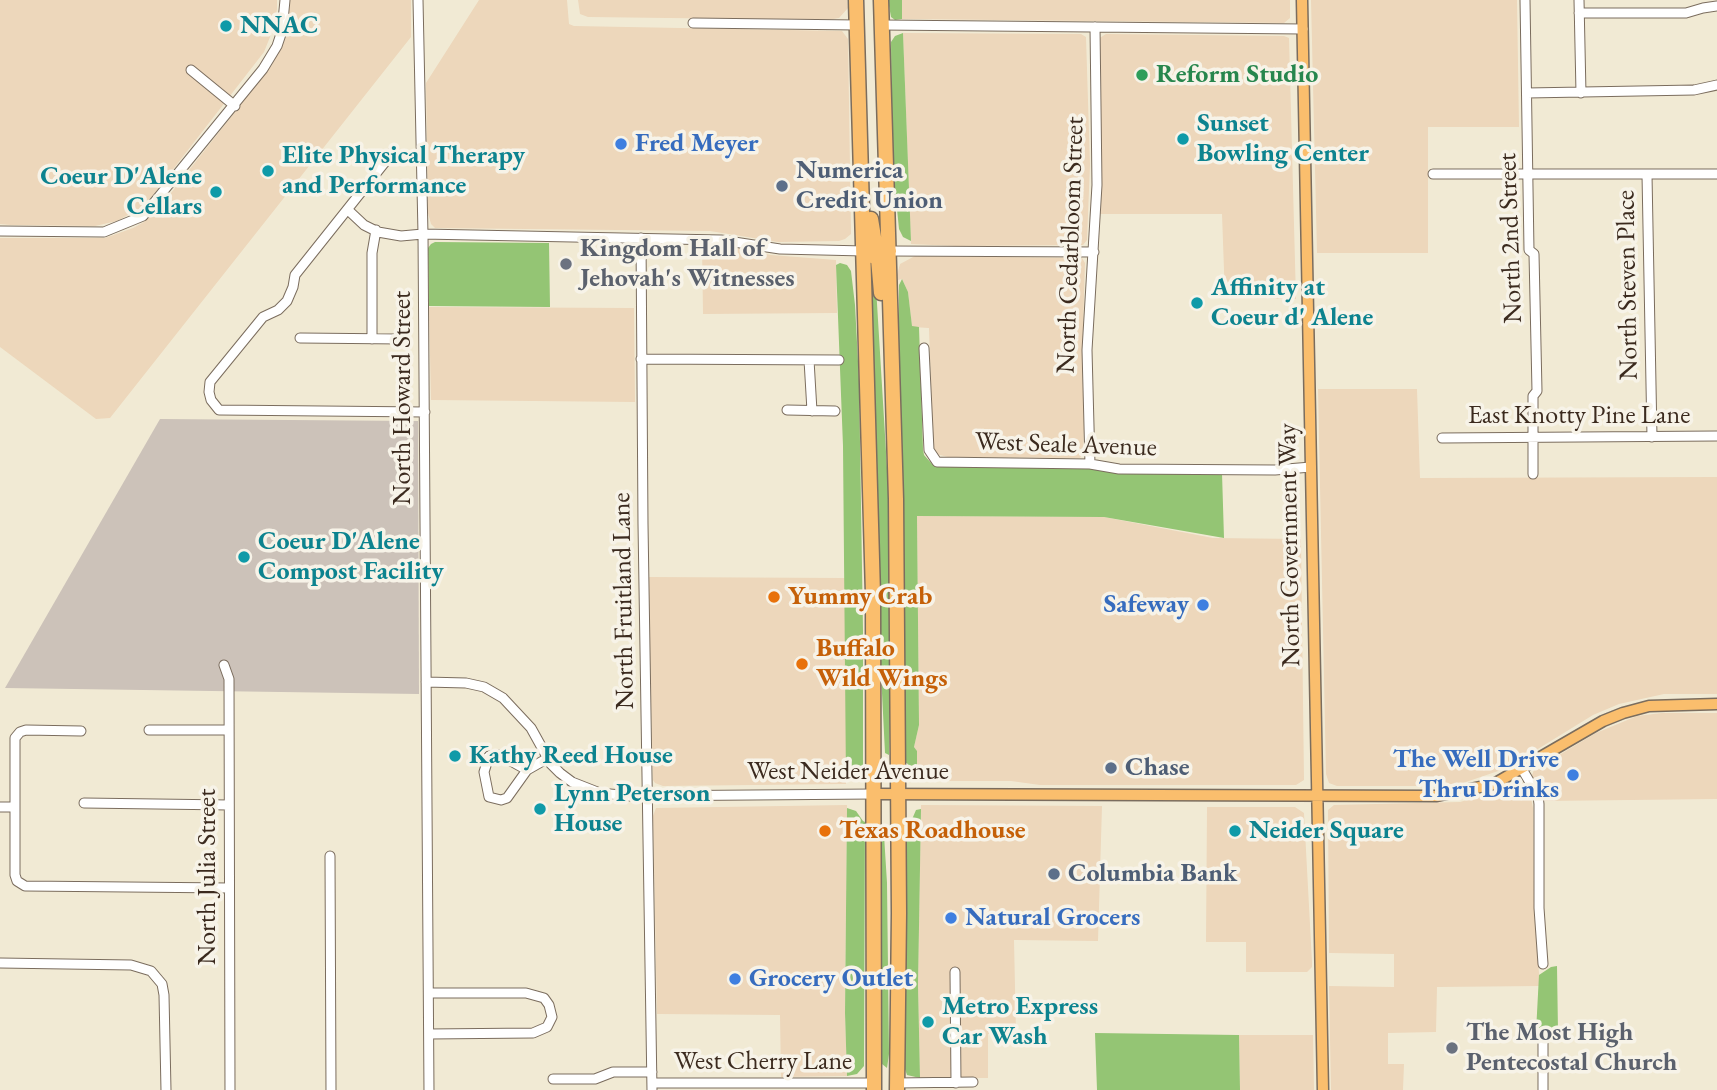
<!DOCTYPE html>
<html>
<head>
<meta charset="utf-8">
<style>
  body { margin:0 }
  canvas { display:block; background:#f1ead4 }
</style>
</head>
<body>
<canvas width="1717" height="1090"></canvas>
<script>
const c = document.querySelector('canvas').getContext('2d');
c.lineJoin = 'round';
function fill(path, color) {
  c.fillStyle = color;
  c.fill(path, 'evenodd');
}
function poly(rows) {
  const path = new Path2D();
  for (const r of rows) {
    path.moveTo(r[0], r[1]);
    for (let i = 2; i < r.length; i += 2) path.lineTo(r[i], r[i + 1]);
  }
  return path;
}
function strokePath(path, color, width, dash) {
  c.strokeStyle = color;
  c.lineWidth = width;
  c.lineCap = dash ? 'butt' : 'round';
  c.setLineDash(dash || []);
  c.stroke(path);
}
function drawText(font, color, halo, rows, align = 'center') {
  c.font = font + ' "EB Garamond",serif';
  c.lineWidth = 7;
  c.setLineDash([]);
  c.textBaseline = 'middle';
  c.strokeStyle = halo;
  c.fillStyle = color;
  for (const [text, x, y, turn = 0] of rows) {
    c.save();
    c.translate(x, y);
    c.rotate((+turn || 0) * Math.PI / 180);
    c.textAlign = isNaN(turn) ? turn : align;
    if (halo) c.strokeText(text, 0, 0);
    c.fillText(text, 0, 0);
    c.restore();
  }
}
const built = poly([
  [0,0,277,0,277,9,274,27,264,52,150,199,139,209,117,221,95,226,11,225,0,224],
  [289,0,411,0,411,37,110,418,96,419,0,347,0,238,105,238,133,228,144,222,167,198,272,65,287,32],
  [479,0,567,0,569,24,574,26,842,31,848,39,851,234,845,239,839,241,778,242,710,231,435,228,431,224,428,213,426,83],
  [578,0,847,0,848,8,839,18,828,20,588,17,580,14],
  [902,0,1290,0,1290,18,1284,23,902,19],
  [1311,0,1517,0,1519,127,1428,127,1428,253,1317,253],
  [903,33,1081,34,1086,37,1090,165,1087,240,1083,245,956,246,911,244],
  [1106,34,1284,36,1289,38,1296,299,1225,298,1222,214,1100,214,1102,163,1098,39],
  [702,244,728,246,771,255,836,260,837,313,703,314],
  [915,256,1082,258,1085,263,1082,361,1084,428,1083,452,1080,458,948,457,936,454,933,448,929,328,912,327,908,292,902,279,898,280,897,275,900,264],
  [429,307,634,308,635,402,431,400],
  [1318,389,1417,389,1420,478,1717,477,1717,694,1664,694,1619,704,1593,715,1507,768,1463,783,1429,786,1337,786,1329,783,1326,774],
  [917,516,1104,517,1213,538,1301,539,1304,780,1296,785,1040,785,1011,781,917,781,917,751,914,747,919,725],
  [648,577,846,578,846,784,663,786,655,783,653,780],
  [1662,713,1717,713,1717,799,1544,801,1532,775,1534,770,1596,733,1637,716],
  [1517,781,1522,782,1531,798,1533,808,1534,909,1540,986,1437,987,1436,1032,1388,1033,1388,1064,1404,1064,1403,1090,1331,1090,1329,986,1394,987,1394,954,1329,953,1328,810,1334,805,1460,802,1491,793],
  [847,805,845,1013,847,1076,781,1077,780,1015,657,1014,653,816,656,808],
  [921,805,1102,806,1098,941,1014,940,1016,1034,988,1034,988,1078,920,1078,918,985],
  [1207,807,1295,807,1304,813,1312,962,1312,967,1307,972,1246,972,1246,942,1206,942],
  [1239,1035,1313,1035,1314,1090,1240,1090]
]);
const industrial = poly([
  [160,419,418,421,419,694,5,688]
]);
const green = poly([
  [888,0,902,0,902,19,895,20,891,17],
  [903,33,911,241,903,237,899,229,892,159,891,42,895,36],
  [435,242,549,243,550,307,429,306,428,248,431,244],
  [840,263,847,265,851,271,855,305,859,380,863,630,863,766,860,766,857,776,846,781,843,446,836,265],
  [902,279,908,292,912,326,919,327,923,449,924,455,933,465,945,467,1081,467,1121,473,1222,473,1224,538,1104,517,917,516,919,725,914,747,917,751,917,776,911,771,907,763,905,763,898,379,899,285],
  [872,285,876,287,889,501,891,585,889,755,885,753,874,533,869,287],
  [847,808,856,811,863,821,865,822,864,1066,857,1074,847,1076,845,1013],
  [921,809,918,985,920,1078,907,1075,903,1063,906,826,910,824,916,810],
  [881,832,884,835,887,883,889,1054,887,1068,882,1064,878,1019],
  [1557,966,1558,1032,1536,1032,1539,975,1551,967],
  [1095,1033,1239,1035,1240,1090,1097,1090]
]);
const minor = poly([
  [418,0,423,234,429,1090],
  [1525,0,1529,250,1534,254,1537,391,1533,396,1533,474],
  [1579,0,1581,93],
  [1579,13,1686,13,1703,8,1717,6],
  [693,23,857,25],
  [882,25,1303,29],
  [191,70,235,106],
  [1527,93,1694,90,1717,85],
  [393,152,295,275,293,287,287,301,278,310,263,317,210,382,209,392,211,400,219,410,425,412],
  [1433,174,1717,174],
  [1647,175,1652,437],
  [348,210,364,225,378,232,401,236,423,234,721,240,780,249,864,251],
  [0,231,104,232,143,216,263,69,277,46,282,31,285,0],
  [641,238,643,524,652,1090],
  [889,251,1094,252],
  [300,338,402,339],
  [372,339,372,253,376,230],
  [924,348,929,450,937,462,1090,464,1119,469,1275,470,1311,467],
  [641,359,839,360],
  [809,360,812,411],
  [787,410,835,411],
  [1442,438,1717,436],
  [1090,464,1087,350,1097,185,1095,27],
  [224,665,229,679,230,1090],
  [426,682,466,683,484,687,503,698,531,728,551,764,560,773,572,782,600,793,630,796,874,794],
  [149,730,229,730],
  [81,731,26,730,20,732,15,738,15,875,17,881,25,886,229,888],
  [1522,769,1538,796,1539,804,1539,908,1543,964],
  [527,770,500,755,489,756,484,772,489,797,501,800,507,798,527,770,548,758],
  [84,803,229,805],
  [0,807,14,807],
  [330,856,331,1090],
  [0,963,131,965,151,971,162,984,164,995,166,1090],
  [955,972,956,1083],
  [429,993,526,993,544,998,549,1005,552,1017,547,1027,533,1033,429,1034],
  [1543,1035,1543,1090],
  [553,1079,595,1079,613,1072,652,1072],
  [652,1083,874,1083],
  [897,1083,973,1082]
]);
const major = poly([
  [1302,0,1323,1090],
  [874,794,1437,796,1494,784,1603,721,1623,713,1649,706,1717,704]
]);
const highway = poly([
  [856,0,873,594,874,1090],
  [881,0,896,499,899,913,897,1090],
  [871,219,875,243,880,249,889,251],
  [864,251,878,259,881,293]
]);
const markers = [
  [226,26,7,"#0f9aa8"],
  [1142,75,7,"#2e9e5b"],
  [1183,139,7,"#0f9aa8"],
  [621,144,7,"#3f7fe0"],
  [268,171,7,"#0f9aa8"],
  [782,186,7,"#5c6f8a"],
  [216,192,7,"#0f9aa8"],
  [566,264,7,"#6b7280"],
  [1197,303,7,"#0f9aa8"],
  [244,557,7,"#0f9aa8"],
  [774,597,7,"#e8710a"],
  [1203,605,7,"#3f7fe0"],
  [802,664,7,"#e8710a"],
  [455,756,7,"#0f9aa8"],
  [1111,768,7,"#5c6f8a"],
  [1573,775,7,"#3f7fe0"],
  [540,809,7,"#0f9aa8"],
  [825,831,7,"#e8710a"],
  [1235,831,7,"#0f9aa8"],
  [1054,874,7,"#5c6f8a"],
  [951,918,7,"#3f7fe0"],
  [735,979,7,"#3f7fe0"],
  [928,1022,7,"#0f9aa8"],
  [1452,1048,7,"#6b7280"]
];
const cultureNames = [
  ["NNAC",240,26],
  ["Sunset",1197,124],
  ["Bowling Center",1197,154],
  ["Elite Physical Therapy",282,156],
  ["and Performance",282,186],
  ["Coeur D'Alene",202,177,"right"],
  ["Cellars",202,207,"right"],
  ["Affinity at",1211,288],
  ["Coeur d' Alene",1211,318],
  ["Coeur D'Alene",258,542],
  ["Compost Facility",258,572],
  ["Kathy Reed House",469,756],
  ["Lynn Peterson",554,794],
  ["House",554,824],
  ["Neider Square",1249,831],
  ["Metro Express",942,1007],
  ["Car Wash",942,1037]
];
const leisureNames = [
  ["Reform Studio",1156,75]
];
const shopNames = [
  ["Fred Meyer",635,144],
  ["Safeway",1189,605,"right"],
  ["The Well Drive",1559,760,"right"],
  ["Thru Drinks",1559,790,"right"],
  ["Natural Grocers",965,918],
  ["Grocery Outlet",749,979]
];
const serviceNames = [
  ["Numerica",796,171],
  ["Credit Union",796,201],
  ["Chase",1125,768],
  ["Columbia Bank",1068,874]
];
const streetNames = [
  ["North 2nd Street",1511,238,-92],
  ["North Cedarbloom Street",1071,245,-88],
  ["North Steven Place",1628,285,-91],
  ["North Howard Street",403,398,-90],
  ["East Knotty Pine Lane",1579,416],
  ["West Seale Avenue",1066,445,2],
  ["North Government Way",1290,545,-91],
  ["North Fruitland Lane",624,601,-91],
  ["West Neider Avenue",848,772],
  ["North Julia Street",208,877,-90],
  ["West Cherry Lane",763,1062]
];
const worshipNames = [
  ["Kingdom Hall of",580,249],
  ["Jehovah's Witnesses",580,279],
  ["The Most High",1466,1033],
  ["Pentecostal Church",1466,1063]
];
const foodNames = [
  ["Yummy Crab",788,597],
  ["Buffalo",816,649],
  ["Wild Wings",816,679],
  ["Texas Roadhouse",839,831]
];
fill(built, '#edd7bb');
fill(industrial, '#ccc2b9');
fill(green, '#94c574');
strokePath(minor, '#7b6d5e', 11);
strokePath(major, '#7b6d5e', 13);
strokePath(highway, '#7b6d5e', 17);
strokePath(minor, '#fff', 9);
strokePath(major, '#fabe6d', 10);
strokePath(highway, '#fabe6d', 14);
for (const [x, y, r, color] of markers) {
  const dot = new Path2D();
  dot.arc(x, y, r, 0, 2 * Math.PI);
  c.fillStyle = color;
  c.fill(dot);
  strokePath(dot, '#f7f3e8', 2.5);
}
drawText('bold 26px', '#0d838f', '#f7f3e8', cultureNames, 'left');
drawText('bold 26px', '#27864d', '#f7f3e8', leisureNames, 'left');
drawText('bold 26px', '#366cbe', '#f7f3e8', shopNames, 'left');
drawText('bold 26px', '#4e5e75', '#f7f3e8', serviceNames, 'left');
drawText('26px', '#3b2a1e', '#f7f3e8', streetNames);
drawText('bold 26px', '#5b616d', '#f7f3e8', worshipNames, 'left');
drawText('bold 26px', '#c56008', '#f7f3e8', foodNames, 'left');
</script>
</body>
</html>
